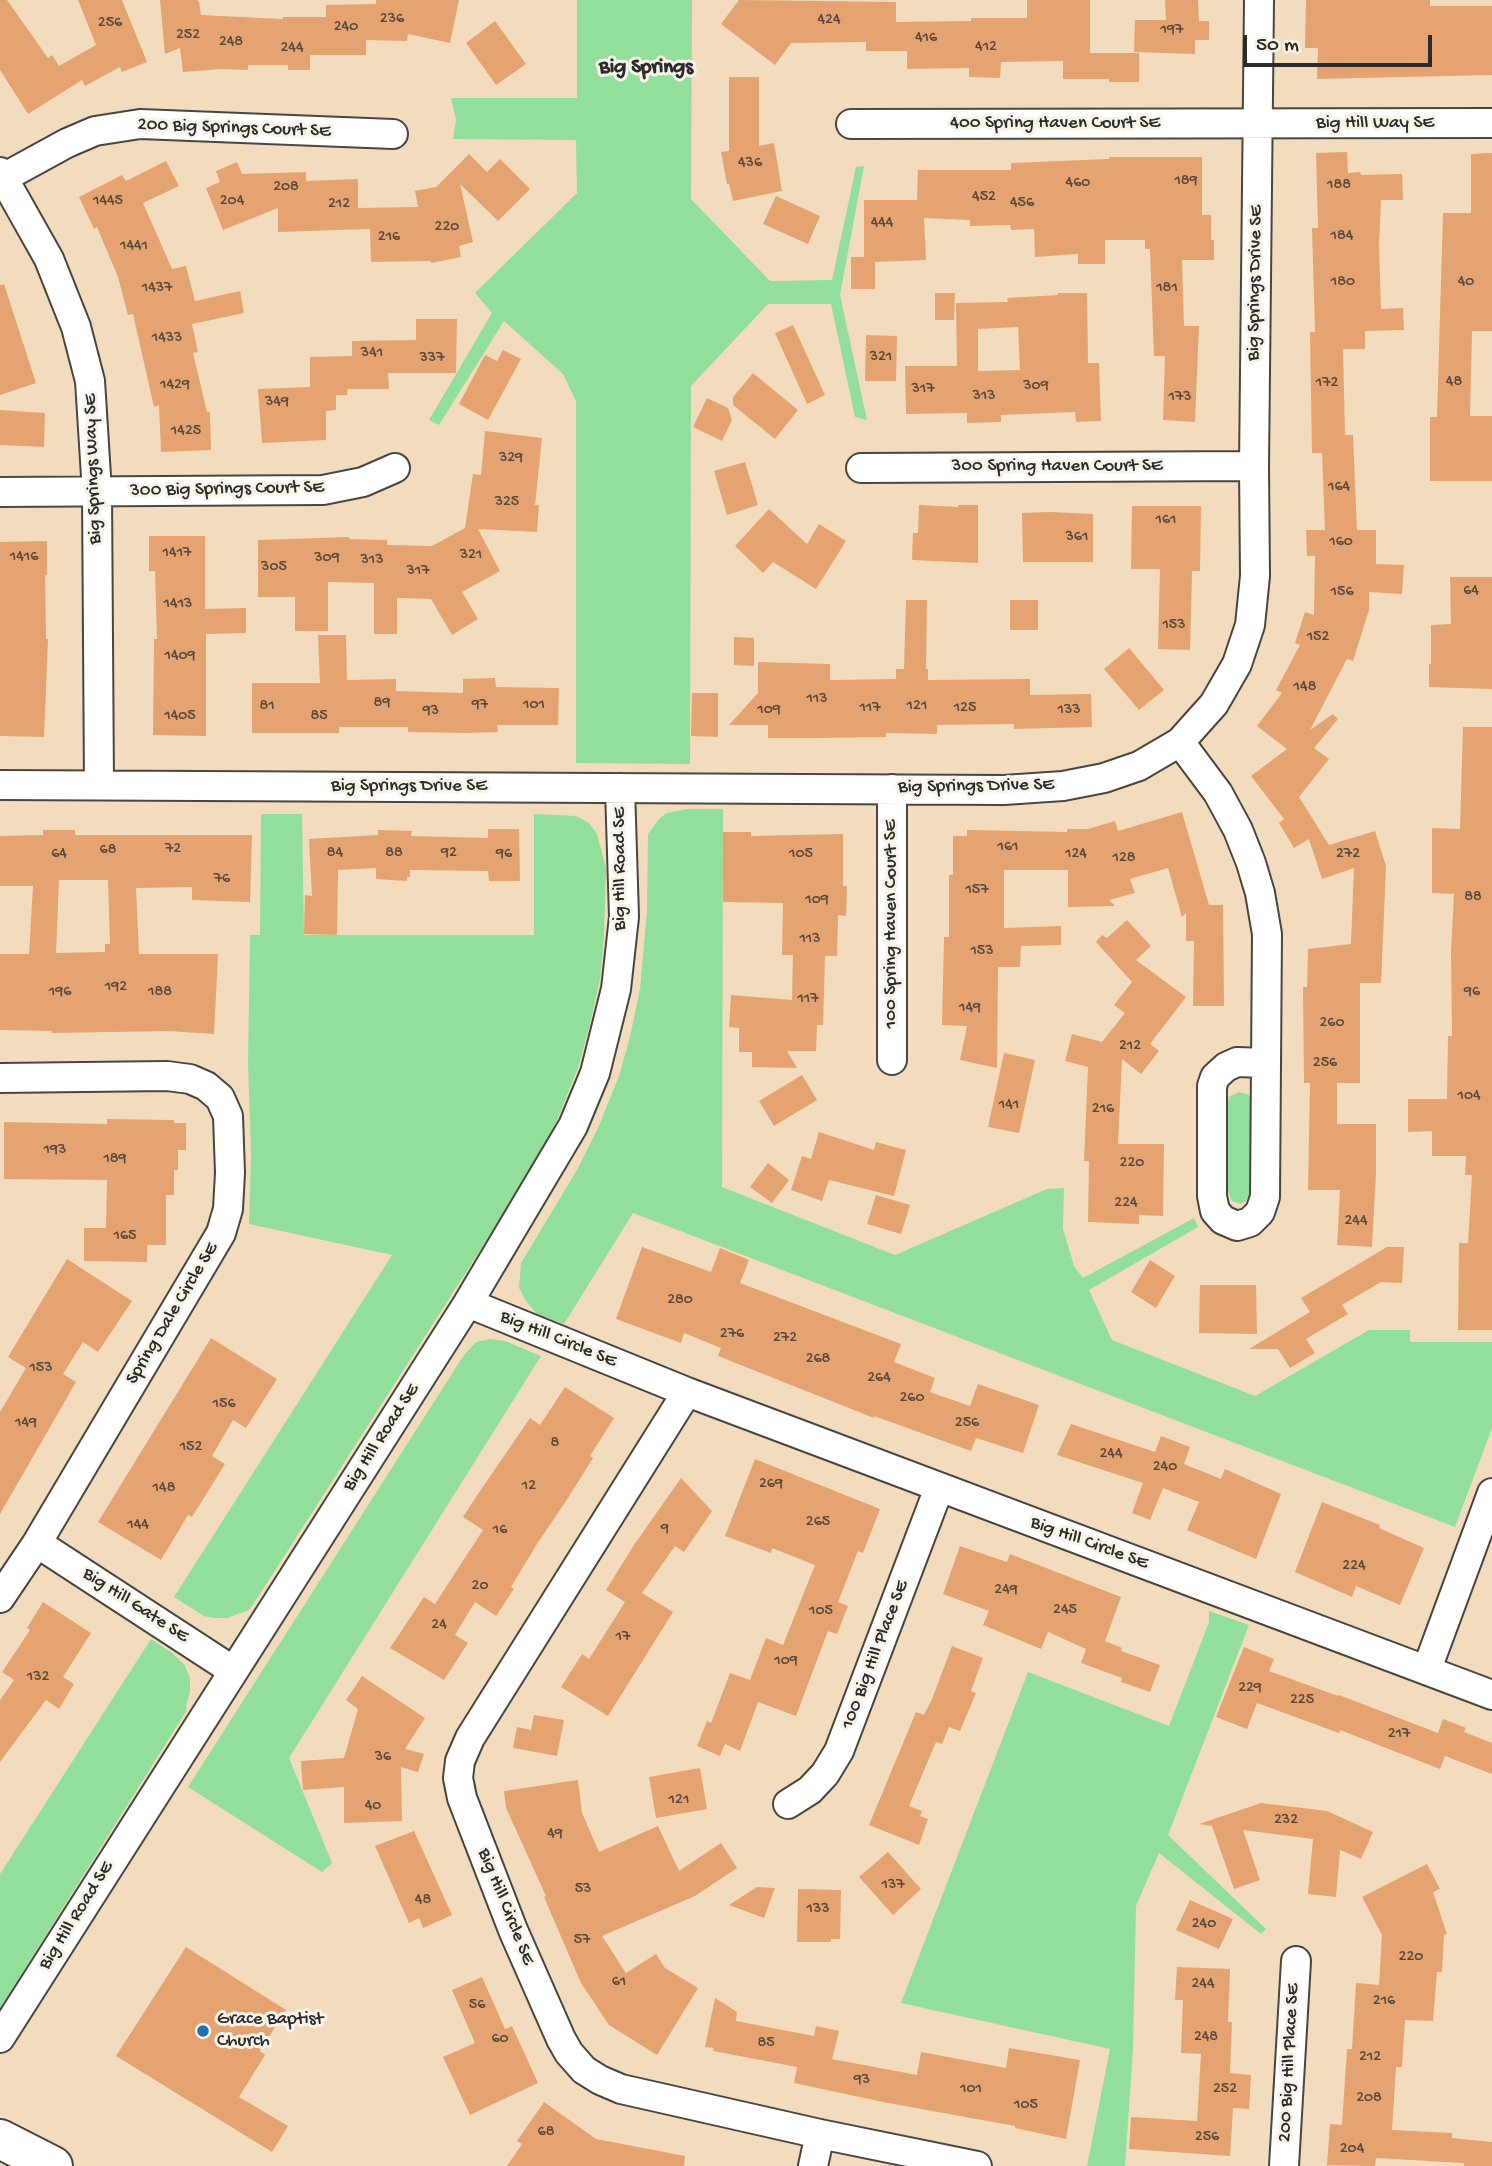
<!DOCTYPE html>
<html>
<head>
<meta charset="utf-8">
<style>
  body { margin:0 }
  #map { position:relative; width:1492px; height:2166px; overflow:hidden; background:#f3dcbe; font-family:"Gochi Hand",sans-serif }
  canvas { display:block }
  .scale { position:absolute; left:1243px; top:35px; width:189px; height:32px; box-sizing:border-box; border:4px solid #2b2b2b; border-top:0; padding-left:9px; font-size:21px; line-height:24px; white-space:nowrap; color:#2b2b2b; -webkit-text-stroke:5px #f7f3e8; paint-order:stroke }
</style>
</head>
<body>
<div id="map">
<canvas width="1492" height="2166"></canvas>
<div class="scale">50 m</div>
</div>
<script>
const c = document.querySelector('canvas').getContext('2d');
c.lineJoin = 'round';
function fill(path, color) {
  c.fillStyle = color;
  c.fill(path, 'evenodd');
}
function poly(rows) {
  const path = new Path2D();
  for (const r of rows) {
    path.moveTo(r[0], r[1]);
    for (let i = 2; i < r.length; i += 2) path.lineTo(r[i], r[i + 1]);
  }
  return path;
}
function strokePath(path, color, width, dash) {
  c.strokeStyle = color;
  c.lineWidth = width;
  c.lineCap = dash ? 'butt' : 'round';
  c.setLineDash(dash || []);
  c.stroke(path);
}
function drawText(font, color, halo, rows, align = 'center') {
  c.font = font + ' "Gochi Hand",sans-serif';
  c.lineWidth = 6;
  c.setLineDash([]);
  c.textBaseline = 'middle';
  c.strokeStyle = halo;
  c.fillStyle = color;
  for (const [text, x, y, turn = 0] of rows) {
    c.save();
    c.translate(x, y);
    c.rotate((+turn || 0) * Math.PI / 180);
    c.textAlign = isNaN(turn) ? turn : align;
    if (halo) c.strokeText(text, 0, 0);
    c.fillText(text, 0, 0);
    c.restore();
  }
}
const green = poly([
  [577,0,692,0,691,199,770,281,832,280,856,167,864,166,840,295,867,420,855,417,831,304,768,304,691,386,690,764,576,763,576,401,563,374,504,321,439,425,429,420,492,313,475,293,577,193,576,140,453,139,456,120,451,98,577,98],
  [688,809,723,809,722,1187,895,1255,1047,1189,1064,1188,1063,1229,1074,1266,1083,1278,1194,1218,1198,1227,1089,1290,1112,1340,1255,1396,1369,1330,1410,1330,1410,1342,1492,1342,1492,1428,1455,1527,633,1213,564,1324,537,1314,526,1301,519,1288,521,1263,577,1170,599,1126,619,1076,630,1037,640,989,647,911,648,834,660,818,667,813],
  [261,814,302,814,304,935,534,935,534,814,576,816,589,823,597,834,601,849,606,868,604,936,600,979,590,1024,578,1068,553,1130,504,1213,260,1594,249,1610,227,1618,215,1618,204,1616,174,1597,392,1255,249,1224,251,1154,248,1064,250,935,260,935],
  [1239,1092,1249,1095,1251,1101,1251,1193,1246,1201,1241,1204,1232,1201,1228,1191,1228,1101,1230,1096],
  [490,1339,505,1341,541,1356,289,1758,332,1863,322,1872,188,1787,464,1355,476,1342],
  [1209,1611,1249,1625,1168,1835,1266,1929,1261,1934,1159,1853,1136,1906,1133,2049,1125,2166,1087,2166,1110,2049,901,2003,1028,1672,1169,1726,1209,1622],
  [151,1639,172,1653,184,1664,190,1678,190,1692,186,1705,187,1710,0,2008,0,1874]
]);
const building = poly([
  [0,0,7,0,48,58,52,55,59,66,96,45,78,0,122,0,147,62,122,72,120,67,85,86,82,80,28,114,0,70],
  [160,0,197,0,199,2,201,15,283,19,283,17,326,17,326,5,376,4,376,0,459,0,450,43,408,34,407,41,366,40,366,55,310,55,310,70,288,70,288,65,248,65,248,70,222,69,183,72,180,48,165,54],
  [739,0,896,2,896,22,971,21,971,18,1027,18,1027,0,1090,0,1090,53,1139,53,1139,82,1109,82,1109,79,1063,79,1063,61,1001,62,1000,78,969,77,969,68,907,69,907,51,866,51,866,42,791,43,775,65,721,24],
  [1165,0,1198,0,1199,21,1209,21,1209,40,1195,40,1195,54,1134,52,1135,20,1166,20],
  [1306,0,1430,0,1430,6,1492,6,1492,75,1317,79,1318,48,1305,48],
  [495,21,526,64,496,85,466,43],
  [729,77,759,77,759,146,774,143,782,191,733,201,729,184,727,184,721,152,729,151],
  [1347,152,1348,173,1360,172,1361,175,1402,174,1403,200,1381,200,1379,246,1381,309,1403,308,1404,330,1365,331,1365,349,1343,349,1345,435,1353,435,1357,530,1376,530,1376,564,1404,565,1402,594,1369,592,1369,610,1353,661,1347,659,1310,730,1333,714,1338,719,1314,748,1329,759,1299,797,1329,845,1375,831,1386,866,1381,983,1360,983,1360,1083,1337,1083,1337,1124,1376,1124,1376,1172,1372,1247,1337,1245,1340,1190,1308,1190,1310,1083,1304,1083,1303,987,1307,987,1308,949,1351,944,1354,868,1322,879,1309,839,1294,848,1279,823,1284,819,1251,776,1287,749,1257,726,1282,693,1276,690,1300,645,1295,643,1305,612,1314,615,1315,556,1307,556,1306,530,1325,530,1322,453,1312,453,1310,332,1315,332,1312,228,1318,228,1316,153],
  [1492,153,1492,331,1472,331,1470,416,1492,416,1492,481,1430,481,1430,417,1437,417,1443,213,1471,213,1471,154],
  [469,154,487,172,500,159,530,189,498,221,460,184,473,242,459,246,461,257,431,263,431,261,371,262,370,229,278,232,278,208,223,230,206,188,220,182,216,171,237,162,242,174,306,172,306,181,358,179,358,208,418,207,415,191,436,187],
  [1109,157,1202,157,1202,215,1211,215,1211,240,1214,240,1214,260,1182,260,1184,326,1199,326,1195,422,1163,420,1165,356,1154,356,1150,249,1145,249,1145,240,1105,240,1105,264,1078,264,1078,254,1035,257,1034,229,1011,230,1010,225,970,226,970,220,924,218,926,260,875,262,875,289,851,289,851,257,864,257,864,200,917,200,918,170,1011,170,1011,163,1109,159],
  [166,161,179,186,143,203,172,269,186,266,195,301,240,291,244,313,192,324,198,352,193,353,207,412,210,412,211,450,161,452,159,405,154,407,133,314,128,315,118,277,97,227,94,229,79,197,122,175,126,181],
  [776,196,820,216,808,244,763,224],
  [4,284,36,383,0,395,0,285],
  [935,293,955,293,954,320,935,320],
  [1058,293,1087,293,1088,363,1099,363,1101,421,1076,422,1075,412,1001,415,1001,422,967,423,967,413,906,414,905,366,957,366,956,303,1008,302,1007,298,1058,295],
  [1018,327,1020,370,978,371,978,329],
  [416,319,457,319,456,373,388,373,389,389,347,389,347,395,336,395,336,410,326,411,326,440,262,443,258,389,310,387,310,357,352,356,352,341,416,340],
  [793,325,825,395,807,404,775,333],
  [866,335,897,336,896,381,865,381],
  [503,350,521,359,488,420,459,404,485,355,497,361],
  [753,373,798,410,775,439,733,405,733,397],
  [707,398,728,408,732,420,722,441,693,427],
  [0,410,45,413,44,447,0,445],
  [485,431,542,438,535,505,539,505,537,532,478,529,500,571,462,592,478,619,452,635,431,599,397,598,397,634,374,634,374,583,328,582,328,631,295,631,295,597,258,597,258,540,349,537,349,539,387,540,387,545,432,546,465,528,473,474,481,475],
  [745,462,758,505,727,515,714,471],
  [919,505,958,507,958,505,978,505,978,563,912,560,913,533,918,533],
  [1132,506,1201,506,1200,571,1192,571,1190,650,1158,649,1160,569,1131,569],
  [769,509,807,544,819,524,846,541,816,589,773,562,763,573,735,546],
  [1050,512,1093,514,1093,562,1023,562,1022,513],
  [149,536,205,536,205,609,246,608,246,633,206,634,206,736,153,735,154,639,157,639,155,571,149,571],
  [47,541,47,575,45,575,46,639,48,639,44,737,0,736,0,542],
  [1450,577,1492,577,1492,689,1429,687,1429,664,1431,664,1431,625,1451,624],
  [906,600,927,600,926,669,928,669,928,680,1030,679,1030,695,1091,694,1092,727,1014,729,1014,724,937,725,937,733,935,734,886,733,886,737,817,738,768,738,768,725,729,725,758,693,758,662,830,664,830,680,896,679,896,669,904,669],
  [1010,600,1038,600,1038,630,1010,630],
  [318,635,346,635,347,680,396,679,396,691,463,693,463,679,495,678,496,687,559,688,558,725,497,725,498,732,466,733,408,732,408,727,339,727,339,733,252,733,252,683,320,683],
  [734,637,754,638,754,666,734,665],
  [1129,648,1164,690,1139,710,1104,669],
  [692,693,718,693,718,737,691,736],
  [1463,727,1492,727,1492,1330,1458,1330,1459,1243,1468,1243,1472,1175,1465,1175,1466,1156,1432,1156,1432,1131,1408,1132,1408,1099,1447,1099,1448,1036,1452,1036,1451,951,1454,894,1432,893,1432,828,1460,829],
  [1182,812,1209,905,1223,905,1224,1006,1193,1006,1194,941,1186,941,1186,913,1182,917,1168,868,1130,879,1135,893,1109,900,1115,906,1068,907,1068,870,1004,870,1004,928,1061,926,1061,945,1021,946,1020,967,998,967,997,1068,960,1060,967,1026,942,1025,944,937,949,937,949,875,953,875,953,836,967,836,967,830,1067,832,1067,829,1088,829,1115,821,1118,831],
  [488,829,519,829,520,881,489,881,488,871,410,870,410,877,407,877,407,881,376,879,376,868,338,870,337,935,304,934,305,895,312,896,309,839,378,835,378,830,412,831,411,836,488,838],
  [43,830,75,830,75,835,252,835,250,902,192,900,192,887,136,888,139,954,218,954,214,1034,168,1031,52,1033,52,1031,0,1030,0,954,29,954,33,886,0,886,0,836,43,835],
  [59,880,108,880,110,944,105,944,105,952,56,953],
  [723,832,751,832,751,836,843,834,843,886,847,886,846,916,838,915,837,956,825,956,823,1025,817,1025,816,1051,787,1051,797,1068,752,1067,752,1052,739,1052,739,1028,729,1027,731,995,792,1000,793,955,782,955,783,903,723,902],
  [1127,920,1151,946,1136,960,1186,997,1150,1044,1159,1051,1141,1074,1122,1059,1118,1144,1164,1144,1163,1216,1139,1215,1139,1224,1088,1222,1089,1161,1084,1161,1088,1067,1065,1061,1072,1034,1102,1042,1125,1013,1114,1005,1132,982,1096,942,1102,935,1107,938],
  [1004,1053,1035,1060,1019,1133,988,1127],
  [802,1075,817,1100,774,1126,759,1101],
  [107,1119,174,1120,174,1123,186,1123,186,1150,178,1150,178,1170,174,1170,174,1195,166,1195,166,1245,147,1245,147,1262,84,1261,84,1228,106,1228,107,1180,4,1179,4,1122,107,1124],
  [819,1132,874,1150,876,1142,906,1150,894,1196,829,1180,822,1201,791,1190,802,1156,811,1159],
  [768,1163,789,1180,772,1203,750,1187],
  [876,1195,910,1205,901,1234,867,1224],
  [642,1247,711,1272,720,1248,749,1260,740,1283,901,1344,894,1362,935,1378,930,1392,970,1406,978,1384,1039,1405,1023,1453,976,1438,971,1451,874,1416,874,1418,718,1356,721,1348,684,1333,681,1343,616,1319],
  [1387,1247,1404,1247,1402,1283,1381,1282,1342,1305,1348,1314,1306,1339,1315,1353,1290,1368,1278,1349,1249,1349,1310,1312,1301,1298],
  [67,1259,132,1301,98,1352,83,1342,63,1374,76,1382,0,1514,0,1412,26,1368,8,1357],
  [1150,1260,1175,1276,1156,1308,1131,1292],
  [1200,1285,1256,1285,1257,1334,1199,1333],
  [211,1338,277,1379,246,1428,233,1420,212,1456,225,1464,192,1517,188,1515,161,1560,98,1522],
  [565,1387,614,1418,590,1456,593,1458,568,1498,537,1544,511,1587,514,1589,496,1616,475,1602,455,1635,468,1643,444,1680,390,1648,424,1597,435,1604,483,1530,463,1517,476,1497,530,1418,540,1425],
  [1071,1424,1155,1452,1161,1436,1190,1447,1184,1464,1221,1479,1225,1469,1281,1494,1256,1559,1187,1530,1199,1502,1163,1488,1150,1520,1132,1513,1143,1483,1057,1455],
  [755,1459,880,1509,863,1553,858,1551,838,1602,848,1606,837,1634,828,1631,796,1716,758,1702,740,1751,725,1744,720,1756,697,1746,707,1721,711,1723,730,1673,750,1680,766,1638,783,1645,815,1565,772,1548,771,1553,725,1536],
  [681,1478,712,1511,684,1552,675,1546,642,1593,673,1612,608,1716,561,1687,582,1654,589,1659,625,1602,606,1590,634,1545],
  [1322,1502,1380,1525,1379,1528,1424,1548,1400,1605,1356,1586,1352,1597,1295,1572],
  [960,1546,1007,1562,1010,1554,1121,1597,1105,1641,1122,1648,1121,1651,1160,1665,1150,1692,1121,1682,1122,1678,1081,1663,1086,1649,1048,1632,1041,1649,983,1625,989,1611,943,1594],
  [43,1602,91,1633,63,1677,74,1684,59,1709,46,1700,0,1762,0,1700,14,1680,2,1672,30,1630,27,1628],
  [952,1646,983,1658,971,1691,976,1693,960,1731,949,1727,942,1744,936,1742,909,1806,922,1811,920,1816,928,1819,919,1845,869,1825,916,1712,924,1715,932,1699],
  [1244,1647,1274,1659,1269,1671,1338,1696,1339,1695,1438,1733,1443,1719,1466,1728,1464,1732,1492,1743,1492,1774,1445,1756,1440,1769,1340,1730,1339,1733,1257,1703,1247,1729,1216,1717],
  [362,1676,425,1718,405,1749,424,1754,418,1772,401,1767,402,1821,344,1823,344,1787,303,1790,301,1761,344,1758,358,1709,346,1700],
  [534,1715,564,1720,557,1756,513,1748,517,1727,531,1730],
  [700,1768,707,1809,656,1818,649,1777],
  [578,1780,582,1813,599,1852,658,1826,679,1871,721,1843,737,1868,695,1896,602,1936,626,1973,656,1954,665,1968,698,1988,657,2055,609,2025,581,1983,544,1897,546,1896,506,1808,504,1791],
  [1261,1803,1327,1811,1373,1832,1361,1859,1340,1850,1336,1897,1308,1894,1313,1839,1243,1830,1260,1880,1234,1889,1212,1826,1199,1824],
  [414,1831,452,1915,423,1928,419,1918,409,1923,375,1846],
  [888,1852,921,1889,893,1915,859,1877],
  [1427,1864,1440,1889,1433,1892,1447,1934,1444,1935,1442,1972,1437,1972,1433,2021,1405,2020,1402,2067,1396,2067,1392,2130,1452,2133,1452,2138,1492,2142,1492,2166,1464,2166,1464,2163,1376,2158,1375,2166,1327,2165,1330,2124,1342,2125,1347,2049,1352,2049,1356,1983,1379,1985,1382,1935,1362,1897],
  [757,1887,775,1888,764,1918,729,1905],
  [798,1889,841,1890,840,1939,831,1939,831,1942,797,1942],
  [1190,1900,1233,1919,1219,1949,1176,1930],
  [186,1947,286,2010,260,2051,265,2055,239,2097,288,2126,272,2152,116,2056],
  [1177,1967,1230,1969,1228,2022,1232,2022,1230,2073,1251,2075,1249,2109,1233,2108,1230,2156,1129,2149,1131,2117,1197,2121,1201,2054,1181,2053,1183,2000,1175,2000],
  [482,1977,505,2029,512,2026,538,2083,470,2115,443,2057,475,2043,452,1990],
  [715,1998,737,2012,736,2021,814,2036,816,2026,839,2031,832,2059,917,2075,921,2052,1006,2068,1009,2048,1080,2060,1066,2139,1015,2128,1015,2126,883,2102,794,2083,797,2067,713,2051,714,2048,705,2047],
  [544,2102,596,2139,685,2156,684,2166,507,2166,522,2144,517,2141]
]);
const minor = poly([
  [851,124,1492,123],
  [0,172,49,259,76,327,90,381,97,492,99,785],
  [3,178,67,143,95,131,140,124,393,134],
  [861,468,1254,466],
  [0,492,323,490,363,482,395,468],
  [1180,742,1218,793,1238,830,1251,863,1260,893,1267,934,1265,1197,1260,1212,1250,1222,1237,1226,1223,1220,1215,1211,1212,1196,1212,1086,1215,1077,1226,1067,1237,1062,1265,1063],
  [0,785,1004,790,1063,786,1104,778,1139,766,1180,742,1214,704,1237,664,1250,625,1255,576,1254,466,1259,0],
  [892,789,892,1060],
  [0,1078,167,1076,190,1079,206,1086,220,1098,228,1116,230,1173,228,1209,221,1233,37,1543,0,1598],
  [468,1303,687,1392,1492,1695],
  [687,1392,470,1738,460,1761,458,1778,462,1798,513,1930,561,2039,569,2053,584,2070,600,2080,621,2089,820,2134,977,2166],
  [37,1543,232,1670],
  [1427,1669,1492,1493],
  [788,1804,810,1790,825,1774,839,1751,939,1488],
  [0,2038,468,1303,573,1126,595,1073,616,989,624,917,620,788],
  [813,2166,820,2134],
  [1284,2166,1296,1961]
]);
const secondary = poly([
  [0,2139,53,2166]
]);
const markers = [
  [203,2031,7,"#1f6fb2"]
];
const numberNames = [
  ["236",392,20],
  ["424",829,21],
  ["256",110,24],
  ["240",346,28],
  ["197",1172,31],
  ["252",188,36],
  ["416",926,39],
  ["248",231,43],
  ["412",986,48],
  ["244",292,49],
  ["436",750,164],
  ["189",1186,182],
  ["460",1078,184],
  ["188",1339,186],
  ["208",286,188],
  ["452",984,198],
  ["1445",108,202],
  ["204",232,202],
  ["456",1022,204],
  ["212",339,205],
  ["444",882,224],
  ["220",447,228],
  ["184",1342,237],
  ["216",389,238],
  ["1441",134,247],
  ["180",1343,283],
  ["40",1466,283],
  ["1437",157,289],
  ["181",1167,289],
  ["1433",167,339],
  ["341",372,354],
  ["321",881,358],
  ["337",432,359],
  ["48",1454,383],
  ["172",1327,384],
  ["1429",175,386],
  ["309",1036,387],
  ["317",923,390],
  ["313",984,397],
  ["173",1180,398],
  ["349",277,403],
  ["1425",186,432],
  ["329",511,459],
  ["164",1339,488],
  ["325",507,503],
  ["161",1166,521],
  ["361",1077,538],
  ["160",1341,543],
  ["1417",177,554],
  ["321",471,556],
  ["1416",24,558],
  ["309",327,559],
  ["313",372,561],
  ["305",274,568],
  ["317",418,572],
  ["64",1471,592],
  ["156",1342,593],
  ["1413",178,605],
  ["153",1174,626],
  ["152",1318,638],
  ["1409",180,657],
  ["148",1305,688],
  ["113",817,700],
  ["89",382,704],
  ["97",480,706],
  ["101",534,706],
  ["81",267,707],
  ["121",917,707],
  ["117",870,709],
  ["125",965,709],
  ["109",769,711],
  ["133",1069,711],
  ["93",431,712],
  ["1405",180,717],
  ["85",319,717],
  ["161",1008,848],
  ["72",173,850],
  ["68",108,851],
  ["84",335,854],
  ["88",394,854],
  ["92",449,854],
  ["64",59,855],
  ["96",504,855],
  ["105",801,855],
  ["124",1076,855],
  ["272",1348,855],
  ["128",1124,859],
  ["76",222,880],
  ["157",977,891],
  ["88",1473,898],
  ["109",817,901],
  ["113",810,940],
  ["153",982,952],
  ["192",116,988],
  ["196",60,993],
  ["188",160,993],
  ["96",1472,993],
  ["117",808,1000],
  ["149",970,1009],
  ["260",1332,1024],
  ["212",1130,1047],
  ["256",1325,1064],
  ["104",1469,1097],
  ["141",1009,1106],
  ["216",1103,1110],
  ["193",55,1151],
  ["189",115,1160],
  ["220",1132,1164],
  ["224",1126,1204],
  ["244",1356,1222],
  ["165",125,1237],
  ["280",680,1301],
  ["276",732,1335],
  ["272",785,1339],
  ["268",818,1360],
  ["153",41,1369],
  ["264",879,1379],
  ["260",912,1399],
  ["156",224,1405],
  ["149",26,1424],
  ["256",967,1424],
  ["8",555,1444],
  ["152",191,1448],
  ["244",1111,1455],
  ["240",1165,1468],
  ["269",771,1485],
  ["12",529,1487],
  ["148",164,1489],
  ["265",818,1523],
  ["144",138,1526],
  ["9",665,1530],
  ["16",500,1531],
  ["224",1354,1567],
  ["20",480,1587],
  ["249",1006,1591],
  ["245",1065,1611],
  ["105",821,1612],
  ["24",439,1626],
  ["17",623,1638],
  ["109",786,1662],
  ["132",38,1678],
  ["229",1250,1689],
  ["225",1302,1701],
  ["217",1399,1735],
  ["36",383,1758],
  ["121",679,1801],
  ["40",373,1807],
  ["232",1286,1821],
  ["49",555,1835],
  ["137",893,1886],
  ["53",583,1890],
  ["48",423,1901],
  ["133",818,1910],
  ["240",1204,1925],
  ["57",582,1941],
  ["220",1411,1958],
  ["61",619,1983],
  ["244",1203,1985],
  ["216",1384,2002],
  ["56",477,2006],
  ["248",1206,2038],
  ["60",500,2040],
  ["85",766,2044],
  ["212",1370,2058],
  ["93",862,2081],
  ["101",971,2090],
  ["252",1225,2090],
  ["208",1369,2099],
  ["105",1026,2106],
  ["68",546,2133],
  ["256",1207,2138],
  ["204",1352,2150]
];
const streetNames = [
  ["400 Spring Haven Court SE",1055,124],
  ["Big Hill Way SE",1375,124],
  ["200 Big Springs Court SE",234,129,2],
  ["Big Springs Drive SE",1256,283,-89],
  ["300 Spring Haven Court SE",1057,467],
  ["Big Springs Way SE",94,469,-92],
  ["300 Big Springs Court SE",227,490,-1],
  ["Big Springs Drive SE",409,787],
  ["Big Springs Drive SE",976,787,-1],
  ["Big Hill Road SE",621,869,-90],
  ["100 Spring Haven Court SE",892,924,-90],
  ["Spring Dale Circle SE",173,1314,-59],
  ["Big Hill Circle SE",558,1340,22],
  ["Big Hill Road SE",382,1438,-57],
  ["Big Hill Circle SE",1089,1544,20],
  ["Big Hill Gate SE",135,1606,33],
  ["100 Big Hill Place SE",876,1655,-69],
  ["Big Hill Circle SE",505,1907,68],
  ["Big Hill Road SE",77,1916,-58],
  ["200 Big Hill Place SE",1290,2063,-87]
];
const poiNames = [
  ["Grace Baptist",217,2020],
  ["Church",217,2042]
];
const neighbourhoodNames = [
  ["Big Springs",646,69]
];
fill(green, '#92de9b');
fill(building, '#e4a371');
strokePath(minor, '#494641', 32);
strokePath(secondary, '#494641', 42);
strokePath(minor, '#fff', 28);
strokePath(secondary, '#fff', 38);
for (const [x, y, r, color] of markers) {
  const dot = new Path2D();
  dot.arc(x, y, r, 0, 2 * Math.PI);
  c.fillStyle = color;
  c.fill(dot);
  strokePath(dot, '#f7f3e8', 2.5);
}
drawText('16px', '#59493c', null, numberNames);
drawText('19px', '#2b2b2b', '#f7f3e8', streetNames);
drawText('19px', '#2b2b2b', '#f7f3e8', poiNames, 'left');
drawText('bold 21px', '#2b2b2b', '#f7f3e8', neighbourhoodNames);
</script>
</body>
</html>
